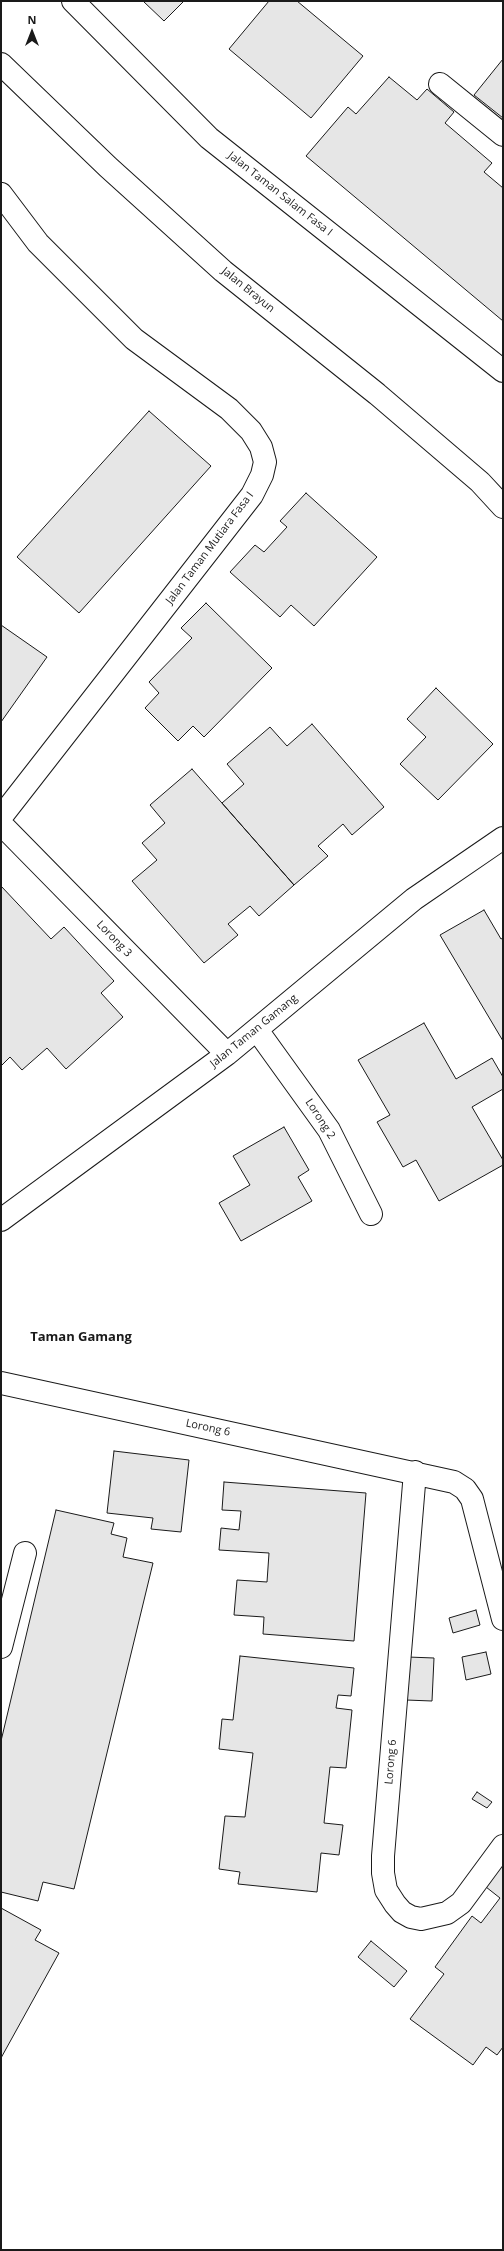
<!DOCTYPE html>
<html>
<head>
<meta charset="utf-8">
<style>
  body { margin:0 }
  #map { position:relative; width:504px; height:2251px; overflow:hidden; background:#fff; font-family:"Open Sans",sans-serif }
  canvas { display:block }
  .frame { position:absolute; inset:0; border:2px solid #1a1a1a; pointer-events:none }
  .north { position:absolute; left:12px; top:12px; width:40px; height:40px; -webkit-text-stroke:3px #fff; paint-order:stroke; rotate:0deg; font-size:11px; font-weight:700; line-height:16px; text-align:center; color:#1a1a1a }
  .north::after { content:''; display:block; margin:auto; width:14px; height:18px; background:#1a1a1a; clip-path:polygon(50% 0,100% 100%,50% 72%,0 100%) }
</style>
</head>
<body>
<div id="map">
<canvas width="504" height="2251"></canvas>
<div class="frame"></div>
<div class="north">N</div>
</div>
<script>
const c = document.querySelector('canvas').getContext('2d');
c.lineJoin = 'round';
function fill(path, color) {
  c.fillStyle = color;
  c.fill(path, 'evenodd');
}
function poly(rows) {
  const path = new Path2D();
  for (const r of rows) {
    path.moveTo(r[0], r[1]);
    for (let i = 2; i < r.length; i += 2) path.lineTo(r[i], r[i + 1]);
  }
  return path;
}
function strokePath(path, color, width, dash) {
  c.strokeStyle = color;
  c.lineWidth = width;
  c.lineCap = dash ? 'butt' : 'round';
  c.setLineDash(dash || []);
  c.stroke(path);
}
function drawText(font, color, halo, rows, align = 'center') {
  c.font = font + ' "Open Sans",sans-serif';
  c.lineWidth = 3;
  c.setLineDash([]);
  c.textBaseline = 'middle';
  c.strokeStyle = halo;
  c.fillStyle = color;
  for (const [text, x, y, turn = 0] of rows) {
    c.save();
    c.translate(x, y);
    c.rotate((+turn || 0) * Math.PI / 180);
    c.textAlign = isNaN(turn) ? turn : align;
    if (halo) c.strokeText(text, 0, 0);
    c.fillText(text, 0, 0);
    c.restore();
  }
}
const building = poly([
  [143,1,184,1,164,21,143,1],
  [269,1,297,1,363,56,311,118,229,49,269,1],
  [503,59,503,118,474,95,503,59],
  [389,77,417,100,427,89,454,112,445,123,492,163,484,172,503,188,503,321,306,156,348,107,356,114,389,77],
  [149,411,211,466,79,613,17,557,149,411],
  [306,493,377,557,314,626,291,605,280,617,230,572,255,545,264,552,287,527,280,521,306,493],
  [206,603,272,668,204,737,193,726,178,741,145,708,159,693,149,682,192,638,181,628,206,603],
  [1,625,47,657,1,722,1,625],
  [436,688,493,744,438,800,400,764,426,737,407,719,436,688],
  [312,724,384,807,352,835,343,824,318,846,328,856,294,885,222,803,244,784,227,764,270,727,287,746,312,724],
  [192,769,294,885,259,916,250,906,228,924,238,935,204,963,132,881,157,860,142,843,165,823,150,805,192,769],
  [1,886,51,939,64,927,114,981,101,993,123,1017,66,1069,47,1048,22,1070,10,1057,1,1066,1,886],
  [484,910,501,939,503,938,503,1041,440,935,484,910],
  [424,1023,456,1079,492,1058,503,1077,503,1089,472,1107,503,1160,503,1165,439,1201,416,1160,403,1167,377,1122,390,1115,358,1060,424,1023],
  [284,1127,309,1170,298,1177,312,1201,241,1241,219,1203,250,1185,233,1156,284,1127],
  [114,1451,189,1460,181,1532,151,1529,153,1518,107,1513,114,1451],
  [224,1482,366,1493,354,1641,263,1634,264,1617,234,1615,237,1580,267,1582,269,1553,219,1550,221,1528,239,1530,241,1511,222,1510,224,1482],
  [56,1510,114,1523,111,1534,127,1538,123,1557,153,1563,74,1889,43,1882,38,1901,1,1892,1,1741,56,1510],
  [476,1610,480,1625,453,1633,449,1618,476,1610],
  [486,1652,491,1674,466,1680,462,1657,486,1652],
  [240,1656,354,1668,351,1696,338,1695,336,1708,352,1710,346,1768,330,1767,324,1823,343,1825,339,1855,321,1853,317,1892,238,1884,240,1872,219,1869,225,1816,245,1817,253,1753,219,1749,222,1719,233,1720,240,1656],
  [408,1657,434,1658,432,1701,406,1700,408,1657],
  [477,1792,492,1802,487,1808,472,1799,477,1792],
  [503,1864,503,2047,497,2055,486,2047,473,2065,410,2019,444,1974,435,1967,472,1916,481,1923,500,1898,486,1887,503,1864],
  [1,1908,41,1930,35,1940,59,1953,1,2058,1,1908],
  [371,1941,407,1971,394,1987,358,1957,371,1941]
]);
const minor = poly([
  [73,1,209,138,503,371],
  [440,84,503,135],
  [1,194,38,243,134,339,229,409,251,431,261,447,265,462,262,475,252,495,1,817],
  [1,824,227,1054],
  [257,1030,329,1130,371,1214],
  [1,1220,227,1054,414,899,503,838],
  [1,1383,454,1482,465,1489,472,1499,503,1619],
  [415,1472,383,1856,383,1873,386,1890,395,1904,402,1912,411,1917,421,1919,447,1913,461,1903,503,1846],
  [1,1647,25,1553]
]);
const secondary = poly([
  [1,64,108,167,223,271,377,394,480,482,503,507]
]);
const streetNames = [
  ["Jalan Taman Salam Fasa I",280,194,38],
  ["Jalan Brayun",248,290,39],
  ["Jalan Taman Mutiara Fasa I",210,548,-53],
  ["Lorong 3",114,939,46],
  ["Jalan Taman Gamang",254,1031,-39],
  ["Lorong 2",320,1119,57],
  ["Lorong 6",208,1428,12],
  ["Lorong 6",391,1762,-85]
];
const quarterNames = [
  ["Taman Gamang",81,1337]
];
fill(building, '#e6e6e6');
strokePath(building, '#1a1a1a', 1);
strokePath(minor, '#1a1a1a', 24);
strokePath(secondary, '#1a1a1a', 24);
strokePath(minor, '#fff', 22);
strokePath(secondary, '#fff', 22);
drawText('11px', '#1a1a1a', '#fff', streetNames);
drawText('bold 13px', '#1a1a1a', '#fff', quarterNames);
</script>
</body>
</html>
